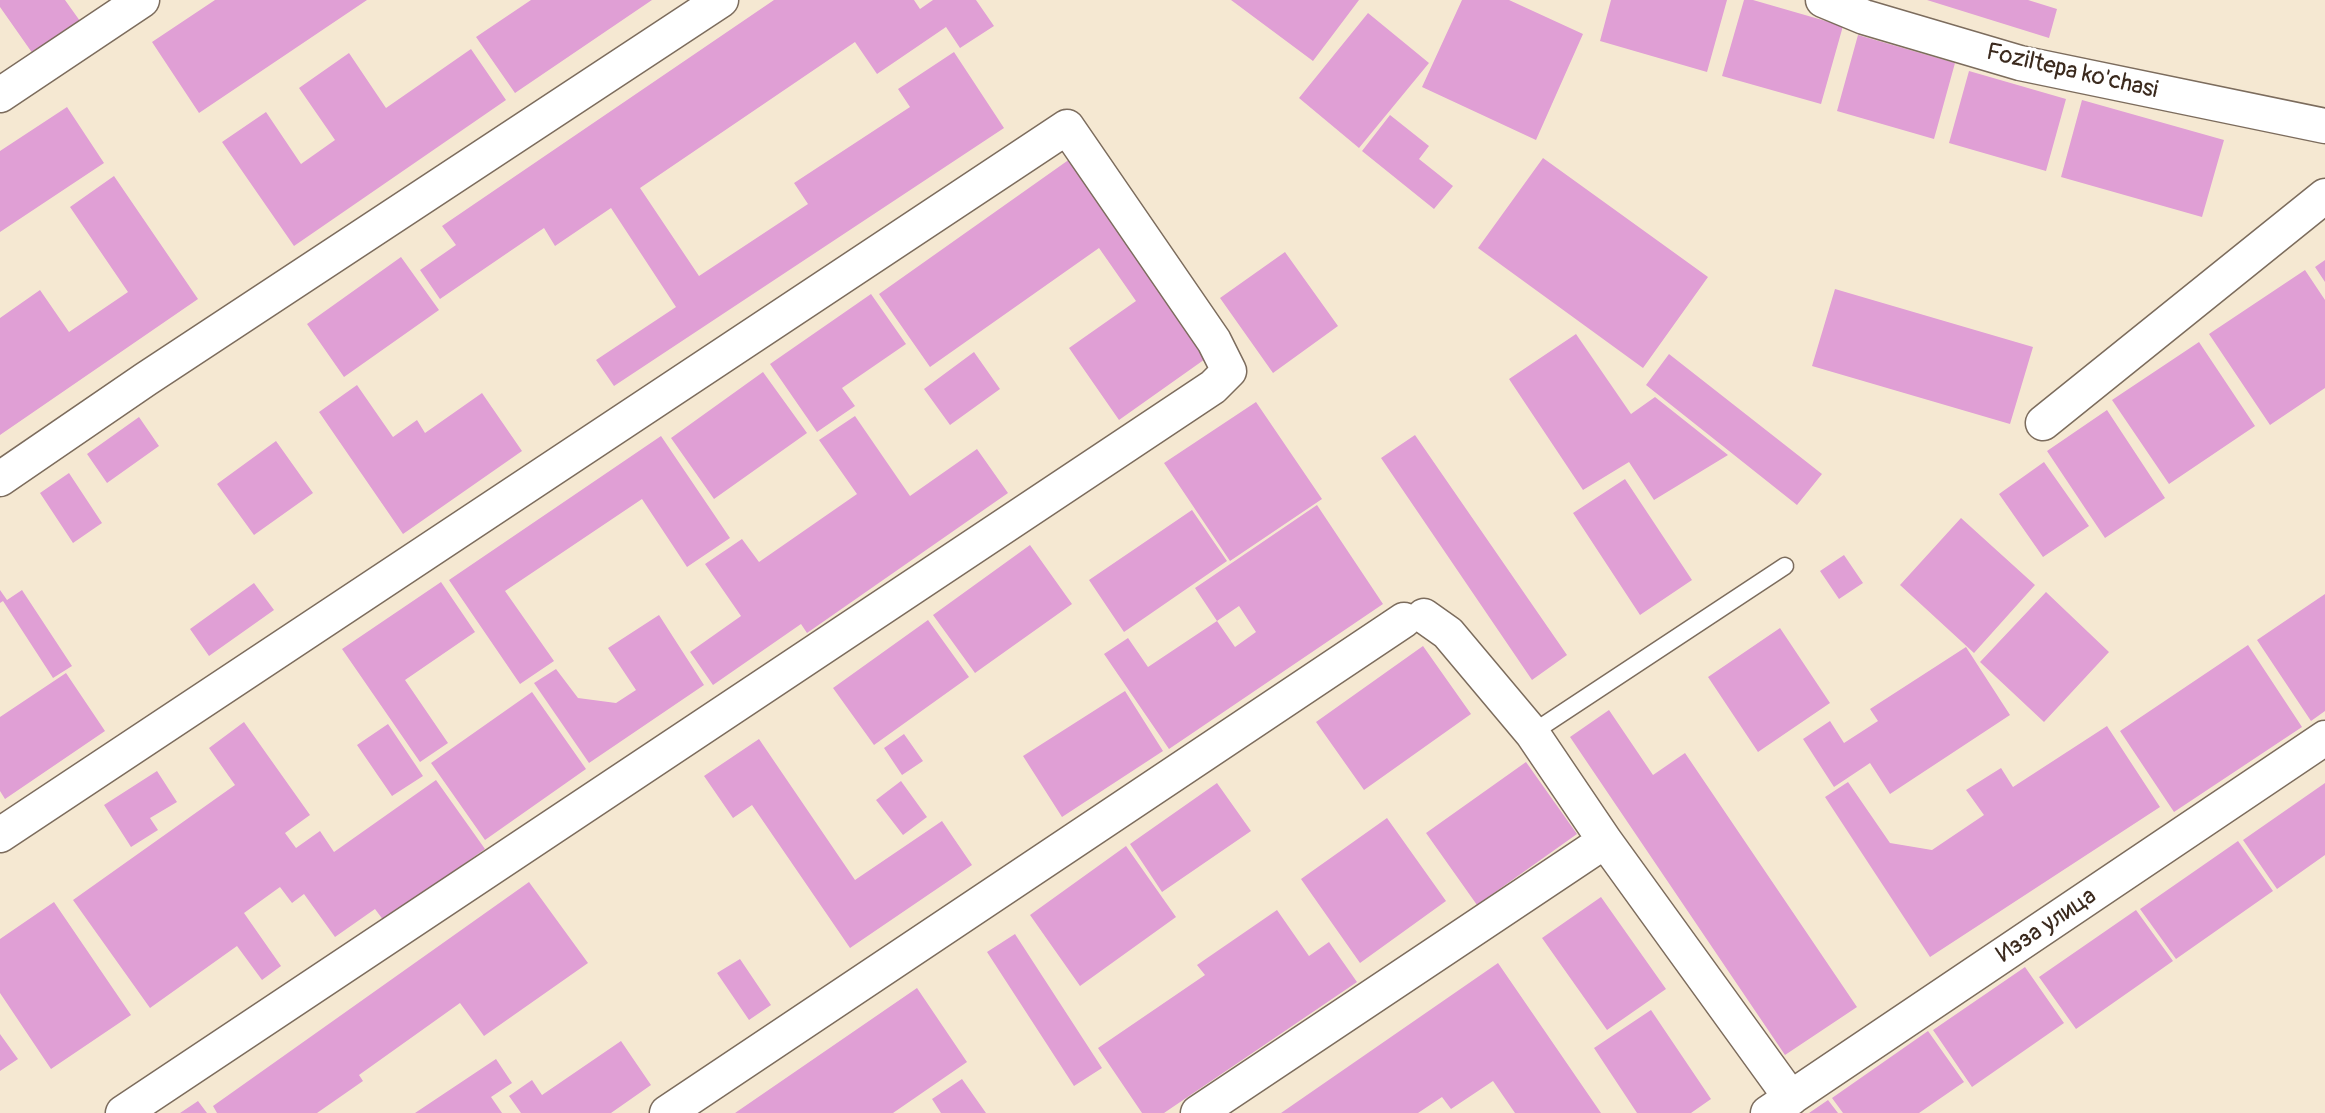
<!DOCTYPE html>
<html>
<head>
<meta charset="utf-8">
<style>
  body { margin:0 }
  canvas { display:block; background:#f5e8d2 }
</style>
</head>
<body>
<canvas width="2325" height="1113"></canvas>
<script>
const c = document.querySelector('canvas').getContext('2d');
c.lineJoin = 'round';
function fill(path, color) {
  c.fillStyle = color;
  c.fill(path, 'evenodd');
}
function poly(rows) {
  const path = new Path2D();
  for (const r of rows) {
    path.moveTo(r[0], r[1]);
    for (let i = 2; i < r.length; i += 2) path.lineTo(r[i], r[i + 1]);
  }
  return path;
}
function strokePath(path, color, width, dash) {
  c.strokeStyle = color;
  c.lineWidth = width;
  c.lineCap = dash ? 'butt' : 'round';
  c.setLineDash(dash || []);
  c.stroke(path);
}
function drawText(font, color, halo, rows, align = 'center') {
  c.font = font + ' Pangolin,sans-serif';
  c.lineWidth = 7;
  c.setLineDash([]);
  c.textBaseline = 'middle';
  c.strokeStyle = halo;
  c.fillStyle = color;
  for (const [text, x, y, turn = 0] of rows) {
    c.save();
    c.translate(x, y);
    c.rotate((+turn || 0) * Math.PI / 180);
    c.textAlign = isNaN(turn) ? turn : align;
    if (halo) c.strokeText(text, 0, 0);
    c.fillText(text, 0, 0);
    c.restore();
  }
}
const building = poly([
  [0,0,65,0,80,21,33,54,0,7],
  [215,0,367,0,199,113,152,42],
  [531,0,652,0,515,93,476,37],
  [774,0,914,0,920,9,933,0,976,0,994,26,960,48,946,27,877,74,855,42,640,188,699,276,808,204,794,183,910,107,898,89,954,52,1004,128,614,386,596,360,676,307,611,208,555,246,544,228,440,299,420,270,456,245,442,226],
  [1231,0,1359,0,1313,61],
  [1462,0,1509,0,1583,34,1536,140,1422,87],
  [1611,0,1727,0,1707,72,1600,41],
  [1744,0,1753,0,1843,26,1821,104,1722,76],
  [1927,0,2028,0,2057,9,2049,38],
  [1368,13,1429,63,1359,148,1299,98],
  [1858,35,1955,63,1934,139,1837,111],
  [471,49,506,100,294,246,222,142,266,112,301,164,335,140,299,88,349,53,386,108],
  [1969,71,2066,99,2046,171,1949,143],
  [2082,100,2224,140,2202,217,2061,177],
  [67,107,104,163,0,232,0,151],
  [1390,115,1429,146,1419,159,1453,186,1434,209,1362,151],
  [1077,154,1215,352,1119,420,1069,348,1136,301,1099,248,930,367,879,294],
  [1543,158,1708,277,1643,368,1478,248],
  [114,176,198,299,0,435,0,318,40,290,69,332,128,292,70,207],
  [1285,252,1338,326,1273,373,1220,298],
  [401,257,439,310,344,377,307,324],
  [2325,260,2325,282,2315,267],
  [2305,270,2325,300,2325,388,2270,425,2209,334],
  [1835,289,2033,347,2010,424,1812,366],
  [871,294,906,344,842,388,855,406,817,432,770,364],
  [1576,334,1631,414,1655,397,1728,455,1654,500,1629,462,1583,490,1509,379],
  [2199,342,2255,426,2169,484,2112,400],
  [974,352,1000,389,950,425,924,389],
  [1669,354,1822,474,1797,505,1646,385],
  [763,372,807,433,714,499,671,438],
  [357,385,393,437,417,420,425,433,482,393,522,451,403,534,319,412],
  [1256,402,1322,499,1230,561,1164,463],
  [2107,410,2165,498,2105,538,2047,451],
  [855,416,910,496,977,449,1008,493,807,633,801,624,713,685,690,652,741,616,705,564,742,539,759,562,857,494,819,440],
  [139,417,159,446,107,483,87,454],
  [1415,435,1567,655,1532,680,1381,458],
  [661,436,730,538,687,567,642,499,505,591,554,661,520,684,449,580],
  [276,441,313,493,254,535,217,484],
  [2044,462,2089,526,2043,557,1999,494],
  [69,473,102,523,73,543,40,493],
  [1625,479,1692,580,1640,615,1573,513],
  [1317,505,1383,604,1169,749,1104,654,1128,638,1148,667,1217,621,1235,647,1256,632,1239,606,1217,621,1195,588],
  [1192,510,1227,561,1124,632,1089,580],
  [1961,518,2035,585,1974,653,1900,585],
  [1030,545,1072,604,975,673,933,615],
  [1844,555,1863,583,1839,599,1820,571],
  [441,582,475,632,405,680,448,743,420,762,342,649],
  [254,583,274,610,209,656,190,629],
  [0,590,7,600,22,590,72,666,53,678,3,601,0,603],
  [2046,592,2109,652,2044,722,1980,662],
  [2325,594,2325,711,2311,721,2257,640],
  [659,615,704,685,589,763,534,683,556,669,578,698,616,703,636,690,608,648],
  [928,620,969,677,874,745,833,688],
  [1780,628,1830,703,1758,752,1708,677],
  [2248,645,2302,727,2174,812,2120,731],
  [1423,646,1471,714,1364,790,1316,722],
  [1966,647,2010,715,1890,794,1870,763,1834,787,1803,739,1830,721,1844,743,1878,721,1870,709],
  [66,673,105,731,5,799,0,791,0,717],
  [1125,691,1163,751,1062,817,1023,756],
  [532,692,586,769,485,840,431,763],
  [1609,710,1653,775,1685,753,1857,1007,1785,1055,1570,737],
  [244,722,310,815,285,833,296,848,320,831,334,852,436,780,485,849,384,921,375,909,335,937,304,894,292,903,280,887,244,913,281,966,262,980,237,946,150,1008,73,900,235,785,209,748],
  [388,724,423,776,392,796,357,745],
  [2107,726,2160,807,1930,957,1825,797,1848,782,1890,843,1932,850,1984,815,1966,790,2001,768,2013,787],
  [904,734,923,761,902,775,884,748],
  [759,739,855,880,942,821,972,865,850,948,752,805,733,818,704,776],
  [1526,762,1577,834,1477,905,1426,833],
  [157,771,177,802,150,818,158,830,131,847,104,805],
  [901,781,927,817,903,835,876,800],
  [1217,783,1251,831,1162,892,1130,844],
  [2325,783,2325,855,2277,889,2243,840],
  [1387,818,1446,901,1360,963,1301,879],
  [2238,841,2273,891,2176,959,2140,909],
  [1126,846,1176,917,1080,986,1030,915],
  [529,882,588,963,484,1036,460,1003,359,1075,363,1081,317,1113,217,1113,213,1106],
  [1601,897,1666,989,1607,1030,1542,938],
  [54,902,131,1015,51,1069,0,993,0,939],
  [1277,910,1309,956,1329,942,1357,982,1164,1113,1142,1113,1098,1048,1205,975,1197,965],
  [2136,910,2173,961,2076,1029,2039,977],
  [1015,934,1102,1068,1074,1086,987,952],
  [740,959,771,1005,749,1020,717,973],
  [1498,963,1601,1113,1515,1113,1493,1081,1451,1109,1442,1097,1418,1113,1281,1113],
  [2025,967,2064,1023,1972,1087,1933,1030],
  [917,988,967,1062,893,1113,735,1113],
  [1651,1010,1711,1099,1691,1113,1637,1113,1594,1048],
  [1928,1031,1964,1082,1919,1113,1843,1113,1832,1098],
  [0,1034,18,1059,0,1071],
  [621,1041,651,1085,611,1113,521,1113,509,1096,532,1080,542,1095],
  [496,1059,512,1083,491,1097,502,1113,415,1113],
  [962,1079,986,1113,941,1113,932,1099],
  [1828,1100,1838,1113,1809,1113],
  [198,1101,207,1113,180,1113]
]);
const service = poly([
  [1532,733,1785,566]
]);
const minor = poly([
  [1823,0,1864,17,2020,63,2325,126],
  [0,95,142,0],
  [2043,423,2325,196],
  [0,479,146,379,721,0],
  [1424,616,1448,633,1532,733,1605,841,1791,1098],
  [0,835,1067,127,1214,341,1229,371,1213,387,123,1113],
  [667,1113,1404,620],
  [1198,1113,1605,841],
  [1768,1113,2325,738]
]);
const streetNames = [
  ["Foziltepa ko'chasi",2072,72,13],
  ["Изза улица",2047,926,-34]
];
fill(building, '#e09fd5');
strokePath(service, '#7c6c5d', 19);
strokePath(minor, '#7c6c5d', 37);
strokePath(service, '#fff', 16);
strokePath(minor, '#fff', 34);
drawText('24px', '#3b2a1e', '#fff', streetNames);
</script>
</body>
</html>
